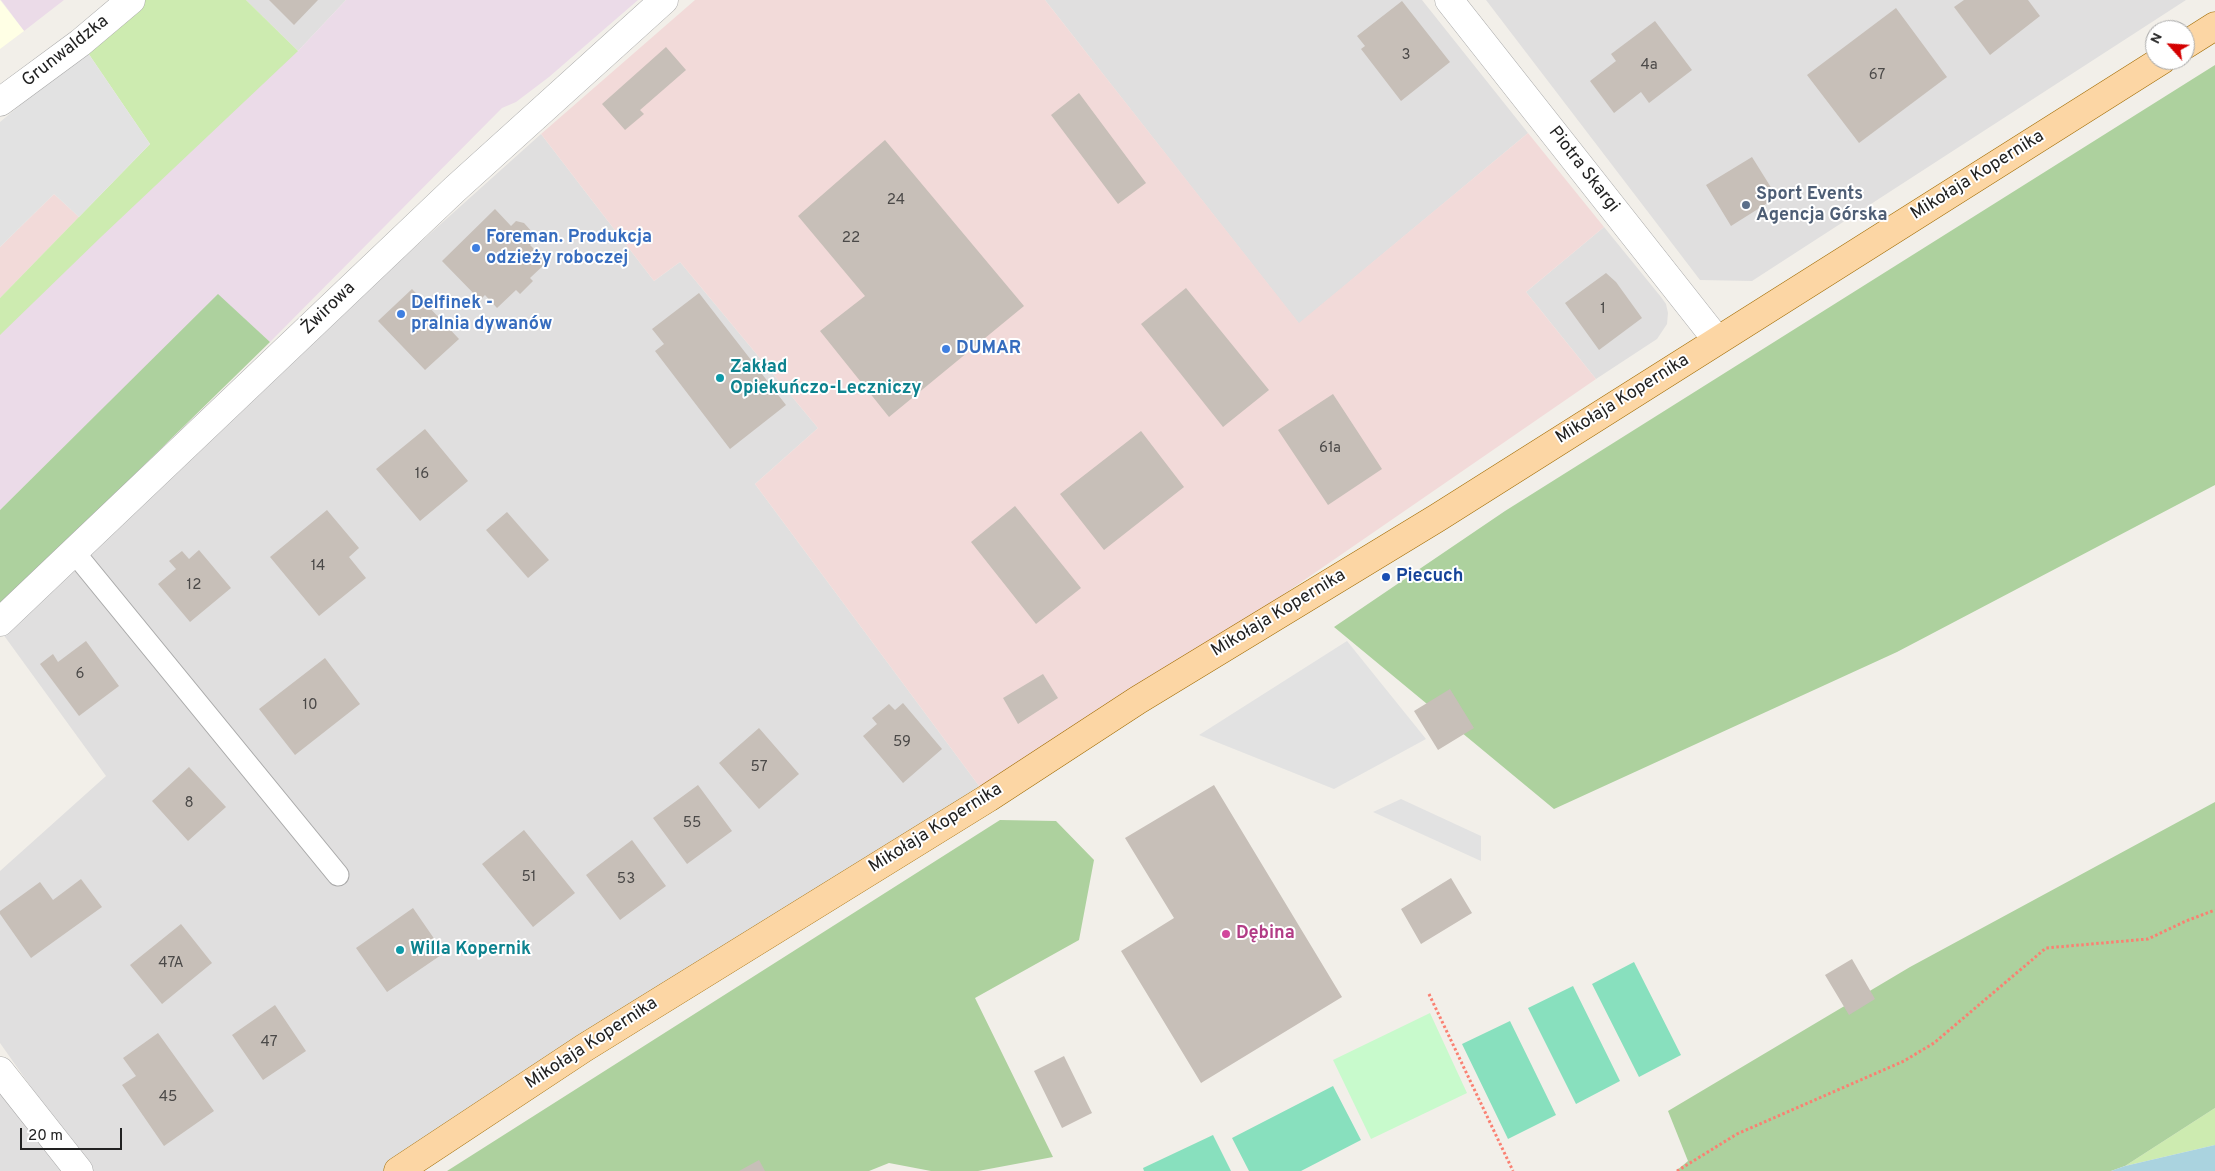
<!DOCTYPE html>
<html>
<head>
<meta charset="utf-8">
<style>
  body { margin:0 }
  #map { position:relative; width:2215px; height:1171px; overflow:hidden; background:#f2efe9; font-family:Overpass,sans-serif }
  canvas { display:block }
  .north { position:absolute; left:2145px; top:20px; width:50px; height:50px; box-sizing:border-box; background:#fff; border:1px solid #a7a7a7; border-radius:50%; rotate:296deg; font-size:14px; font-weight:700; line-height:20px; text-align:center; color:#222 }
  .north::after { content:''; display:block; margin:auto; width:18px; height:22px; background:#d40000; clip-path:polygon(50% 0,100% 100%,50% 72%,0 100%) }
  .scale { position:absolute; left:20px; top:1128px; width:102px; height:22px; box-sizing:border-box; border:2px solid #222; border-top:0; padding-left:6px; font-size:15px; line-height:18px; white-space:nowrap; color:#222; -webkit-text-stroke:4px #fff; paint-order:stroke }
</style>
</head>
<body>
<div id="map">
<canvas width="2215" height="1171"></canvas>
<div class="north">N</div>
<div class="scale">20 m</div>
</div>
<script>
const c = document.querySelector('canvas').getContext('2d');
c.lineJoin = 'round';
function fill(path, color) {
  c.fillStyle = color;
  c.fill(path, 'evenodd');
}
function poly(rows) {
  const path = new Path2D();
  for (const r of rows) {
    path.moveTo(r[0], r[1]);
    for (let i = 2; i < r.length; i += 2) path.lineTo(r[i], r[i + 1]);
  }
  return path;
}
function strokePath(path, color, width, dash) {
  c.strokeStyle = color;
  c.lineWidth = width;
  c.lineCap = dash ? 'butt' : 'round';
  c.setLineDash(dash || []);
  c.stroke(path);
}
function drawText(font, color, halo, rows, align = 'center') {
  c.font = font + ' Overpass,sans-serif';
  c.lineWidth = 4;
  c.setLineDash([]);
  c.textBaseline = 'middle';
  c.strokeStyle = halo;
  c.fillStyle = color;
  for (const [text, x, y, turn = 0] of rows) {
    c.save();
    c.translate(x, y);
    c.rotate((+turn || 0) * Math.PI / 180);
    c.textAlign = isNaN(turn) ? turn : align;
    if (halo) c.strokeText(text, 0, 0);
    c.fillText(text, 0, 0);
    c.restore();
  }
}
const residential = poly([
  [246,0,346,0,298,51],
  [1045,0,1422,0,1528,133,1299,324],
  [1486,0,2186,0,1752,281,1700,280],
  [541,134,654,281,680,262,818,428,755,484,988,798,399,1171,90,1171,0,1043,0,871,106,776,0,630,288,361],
  [1604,227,1661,297,1666,304,1668,313,1667,324,1657,339,1596,379,1526,292],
  [0,1071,79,1171,0,1171]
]);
const commercial = poly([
  [695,0,1045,0,1299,323,1528,133,1604,227,1526,292,1596,379,988,798,755,484,818,428,680,262,654,281,541,134],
  [54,194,79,217,0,298,0,247]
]);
const industrial = poly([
  [1,0,64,0,24,31],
  [346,0,638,0,549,77,516,102,502,108,270,342,218,295,0,510,0,306,273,45,298,51]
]);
const education = poly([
  [0,0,24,31,0,49]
]);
const grass = poly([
  [142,0,246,0,298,51,101,237,0,335,0,298,150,144,86,50],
  [2215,1108,2215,1145,2125,1166]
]);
const forest = poly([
  [2215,65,2215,485,1897,652,1554,809,1334,627,1505,511],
  [218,294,270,342,0,606,0,510],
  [2215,802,2215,1108,2125,1166,2111,1171,1676,1171,1688,1161,1668,1111,1910,967],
  [1000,820,1056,821,1094,860,1079,940,975,998,1053,1157,978,1171,931,1171,889,1163,869,1171,447,1171]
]);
const park = poly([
  [1430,1013,1467,1093,1371,1139,1333,1060]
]);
const pitch = poly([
  [1634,962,1681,1055,1639,1077,1592,984],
  [1573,986,1620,1081,1576,1104,1528,1008],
  [1510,1021,1556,1115,1508,1139,1462,1044],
  [1333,1086,1361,1140,1301,1171,1249,1171,1232,1138],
  [1213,1135,1231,1171,1144,1171,1143,1168]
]);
const parking = poly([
  [86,50,150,144,79,217,54,194,0,247,0,122],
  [1347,641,1426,739,1334,789,1199,735],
  [1401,799,1481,836,1481,861,1373,812]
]);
const water = poly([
  [2215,1145,2215,1171,2111,1171,2125,1166]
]);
const building = poly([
  [269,0,318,0,294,25],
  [1964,0,2028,0,2040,16,1990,55,1954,7],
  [1402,1,1450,62,1401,101,1361,49,1365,46,1357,36],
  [1896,8,1947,77,1859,143,1807,75],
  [1655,21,1692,70,1649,103,1641,92,1614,113,1590,81,1616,61,1611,54],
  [666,47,686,70,640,110,644,114,625,130,602,104],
  [1079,93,1146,183,1118,204,1051,115],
  [885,140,1024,306,889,417,820,331,865,296,798,216],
  [1752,157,1777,197,1731,226,1706,185],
  [495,209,511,226,516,221,524,223,533,233,535,240,530,245,547,262,530,278,533,281,520,294,516,290,497,308,485,295,480,300,442,261],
  [1606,273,1616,282,1642,318,1599,350,1565,303],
  [1186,288,1269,390,1223,427,1141,324],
  [412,289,459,339,425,370,378,321],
  [699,293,786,405,730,449,655,351,664,344,652,329],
  [1333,394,1382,469,1328,505,1278,430],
  [425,429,468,481,420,521,376,469],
  [1141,431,1184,487,1104,550,1060,494],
  [1015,506,1081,588,1036,624,971,542],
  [327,510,359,548,349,557,366,578,319,616,270,557],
  [507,512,549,560,528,578,486,530],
  [199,550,231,588,190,622,158,584,176,569,169,561,182,551,189,559],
  [86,641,119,686,79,716,40,664,53,654,58,662],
  [325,658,360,704,295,755,259,709],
  [1043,674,1058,698,1018,724,1003,698],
  [1450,689,1474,728,1438,750,1414,711],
  [903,703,942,749,903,783,863,736,877,724,872,718,889,704,895,710],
  [759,728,799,774,759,809,719,763],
  [189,767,226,807,188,841,152,801],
  [698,785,732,831,687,864,653,818],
  [1214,785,1342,997,1201,1083,1121,951,1174,918,1125,838],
  [524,830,575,893,533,927,482,864],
  [632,840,666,886,620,920,586,875],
  [1451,878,1472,913,1421,944,1401,909],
  [81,879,102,907,31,958,0,914,0,911,40,882,53,900],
  [413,908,444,953,387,992,356,948],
  [181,924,212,963,162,1004,130,965],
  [1852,959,1875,999,1849,1015,1825,975],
  [275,1005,306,1051,263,1080,232,1035],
  [158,1033,214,1111,164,1146,122,1085,136,1076,123,1058],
  [1064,1056,1092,1113,1062,1128,1034,1071],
  [759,1160,765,1171,739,1171]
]);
const path = poly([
  [1429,994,1513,1171],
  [1677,1171,1737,1134,1904,1061,1934,1043,2046,948,2148,939,2186,921,2215,910]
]);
const service = poly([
  [74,552,338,875]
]);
const minor = poly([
  [1449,0,1717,340],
  [0,102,80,43,131,0],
  [0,622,455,189,664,0],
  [0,1071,79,1171]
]);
const primary = poly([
  [2185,45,2215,26],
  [398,1171,584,1048,988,798,1138,700,1437,518,2162,60]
]);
const markers = [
  [1746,205,5,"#5c6f8a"],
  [476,248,5,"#3f7fe0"],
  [401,314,5,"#3f7fe0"],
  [946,349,5,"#3f7fe0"],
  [720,378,5,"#0f9aa8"],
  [1386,577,5,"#1a4fb4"],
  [1226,934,5,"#d1479c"],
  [400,950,5,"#0f9aa8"]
];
const numberNames = [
  ["3",1406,56],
  ["4a",1649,66],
  ["67",1877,76],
  ["24",896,201],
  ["22",851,239],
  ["1",1603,310],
  ["61a",1330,449],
  ["16",422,475],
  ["14",318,567],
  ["12",194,586],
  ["6",80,675],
  ["10",310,706],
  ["59",902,743],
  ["57",759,768],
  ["8",189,804],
  ["55",692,824],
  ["51",529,878],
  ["53",626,880],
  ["47A",171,964],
  ["47",269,1043],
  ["45",168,1098]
];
const streetNames = [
  ["Grunwaldzka",66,52,-38],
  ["Piotra Skargi",1583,170,52],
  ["Mikołaja Kopernika",1978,176,-32],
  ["Żwirowa",329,309,-44],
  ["Mikołaja Kopernika",1623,400,-32],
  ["Mikołaja Kopernika",1279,614,-31],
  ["Mikołaja Kopernika",936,829,-32],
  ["Mikołaja Kopernika",592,1044,-33]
];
const serviceNames = [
  ["Sport Events",1756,195],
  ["Agencja Górska",1756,216]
];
const shopNames = [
  ["Foreman. Produkcja",486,238],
  ["odzieży roboczej",486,259],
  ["Delfinek -",411,304],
  ["pralnia dywanów",411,325],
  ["DUMAR",956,349]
];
const cultureNames = [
  ["Zakład",730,368],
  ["Opiekuńczo-Leczniczy",730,389],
  ["Willa Kopernik",410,950]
];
const transitNames = [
  ["Piecuch",1396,577]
];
const hotelNames = [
  ["Dębina",1236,934]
];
fill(residential, '#e0dfdf');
fill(commercial, '#f2dad9');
fill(industrial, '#ebdbe8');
fill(education, '#ffffe5');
fill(grass, '#cdebb0');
fill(forest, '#add19e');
fill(park, '#c8facc');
fill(pitch, '#88e0be');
fill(parking, '#e2e2e2');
fill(water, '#aad3df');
fill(building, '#c7bfb8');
strokePath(service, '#a9a9a9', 23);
strokePath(minor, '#a9a9a9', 29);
strokePath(primary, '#a06b00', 29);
strokePath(path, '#fa8072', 3, [2.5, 2.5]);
strokePath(service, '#fff', 21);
strokePath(minor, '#fff', 28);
strokePath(primary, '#fcd6a4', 28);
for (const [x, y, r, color] of markers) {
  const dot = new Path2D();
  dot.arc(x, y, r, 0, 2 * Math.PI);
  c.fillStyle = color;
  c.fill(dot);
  strokePath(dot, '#fff', 2);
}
drawText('15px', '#4b4948', null, numberNames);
drawText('18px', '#222', '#fff', streetNames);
drawText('bold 18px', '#4e5e75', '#fff', serviceNames, 'left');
drawText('bold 18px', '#366cbe', '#fff', shopNames, 'left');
drawText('bold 18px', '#0d838f', '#fff', cultureNames, 'left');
drawText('bold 18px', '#164399', '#fff', transitNames, 'left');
drawText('bold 18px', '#b23c85', '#fff', hotelNames, 'left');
</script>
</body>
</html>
